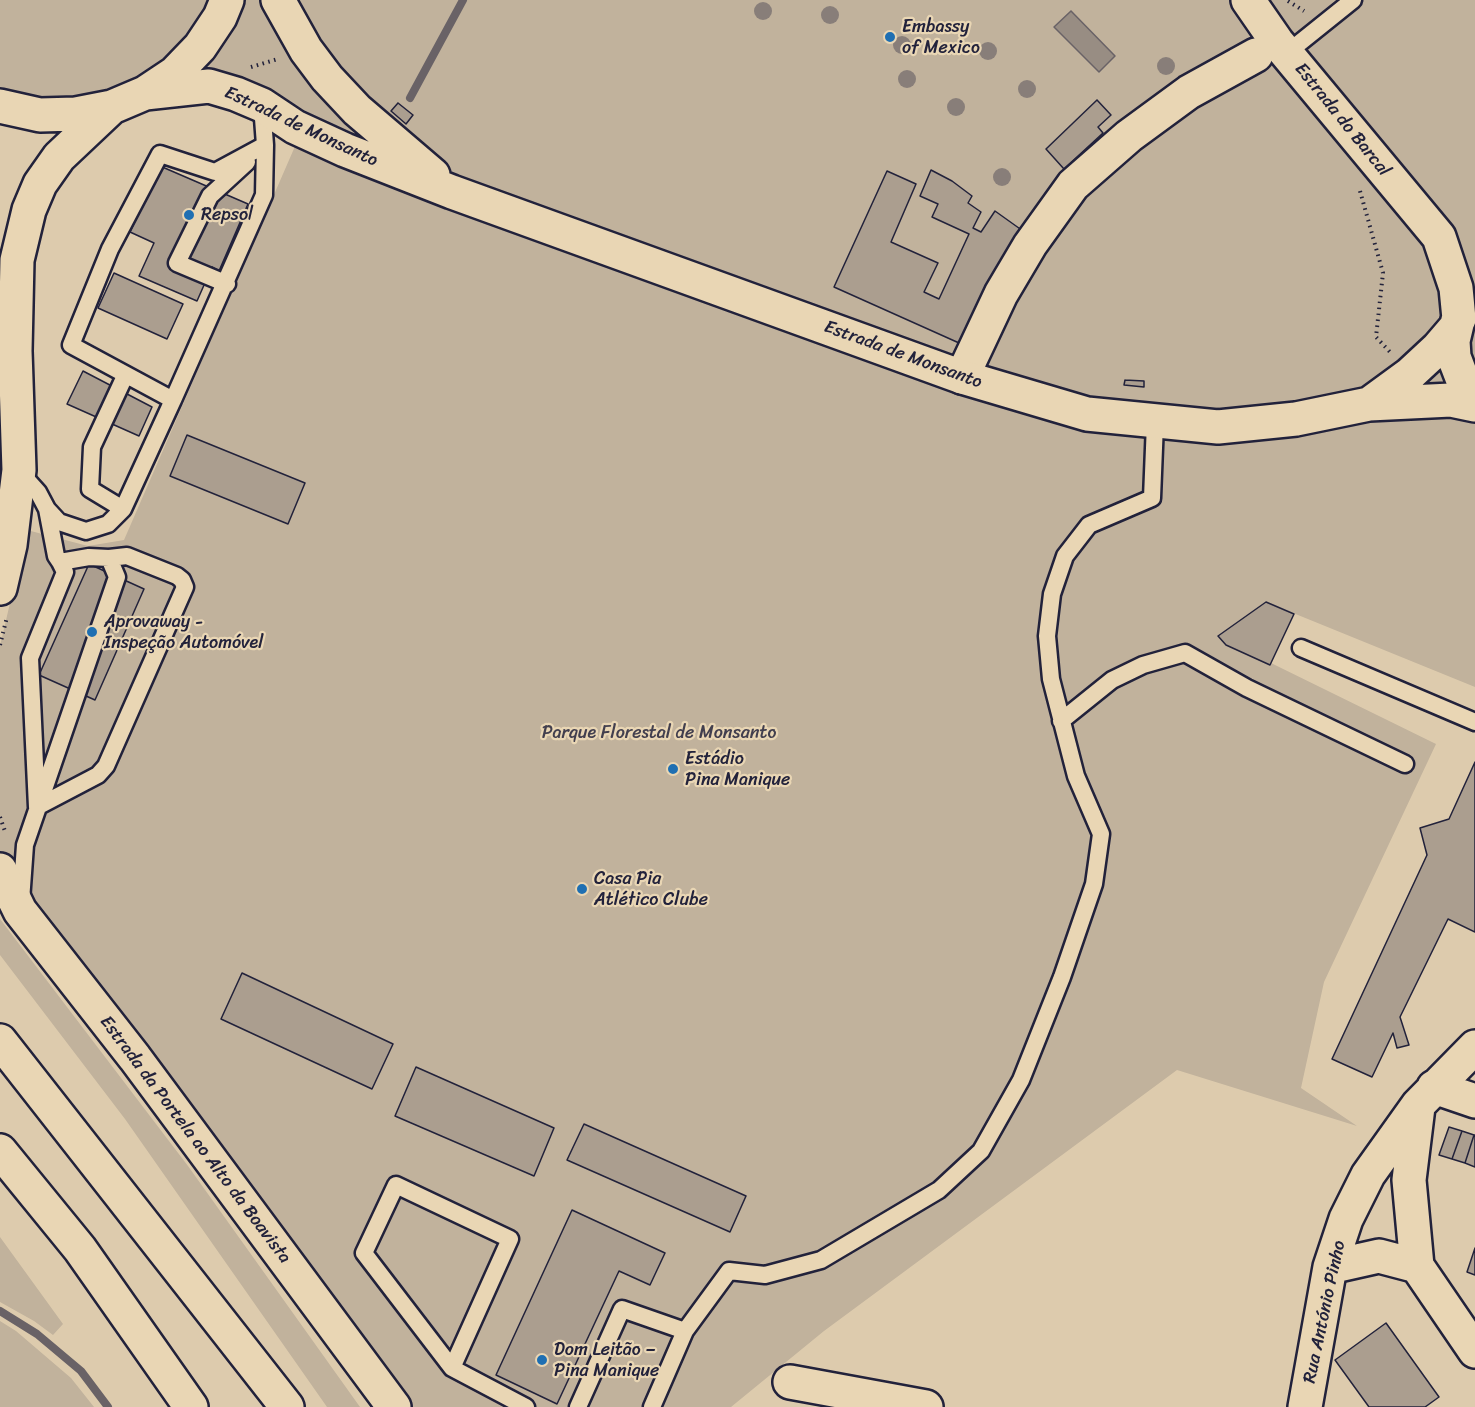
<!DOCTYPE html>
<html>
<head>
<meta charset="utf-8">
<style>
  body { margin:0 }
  canvas { display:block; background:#ddcbad }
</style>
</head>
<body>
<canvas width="1475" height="1407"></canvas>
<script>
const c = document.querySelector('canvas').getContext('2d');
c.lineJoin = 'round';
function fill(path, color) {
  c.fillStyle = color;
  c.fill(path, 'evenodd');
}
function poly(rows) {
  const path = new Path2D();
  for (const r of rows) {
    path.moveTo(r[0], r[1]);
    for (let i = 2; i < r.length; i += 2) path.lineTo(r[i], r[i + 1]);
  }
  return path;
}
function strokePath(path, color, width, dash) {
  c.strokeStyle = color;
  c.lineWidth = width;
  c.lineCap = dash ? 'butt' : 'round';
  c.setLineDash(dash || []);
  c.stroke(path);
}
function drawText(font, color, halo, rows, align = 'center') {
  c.font = font + ' Sriracha,sans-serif';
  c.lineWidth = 4.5;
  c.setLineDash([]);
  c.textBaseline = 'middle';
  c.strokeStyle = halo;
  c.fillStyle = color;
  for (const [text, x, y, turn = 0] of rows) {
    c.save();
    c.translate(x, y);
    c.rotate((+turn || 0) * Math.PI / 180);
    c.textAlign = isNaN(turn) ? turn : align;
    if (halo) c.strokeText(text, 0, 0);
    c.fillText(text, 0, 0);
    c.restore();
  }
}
const green = poly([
  [0,0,1475,0,1475,687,1266,602,1218,637,1436,744,1324,982,1301,1088,1357,1126,1177,1070,824,1331,731,1407,406,1407,25,909,0,854,0,646,27,530,88,546,124,540,296,144,243,91,0,118],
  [0,919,188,1166,360,1407,327,1407,125,1119,0,955],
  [0,1237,63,1324,53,1335,34,1321,0,1302],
  [0,1321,16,1331,71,1378,94,1407,0,1407]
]);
const water = poly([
  [1071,11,1115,56,1099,72,1054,27,1071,11]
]);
const stream = poly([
  [410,98,463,0],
  [0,1311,37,1334,81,1371,108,1407]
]);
const building = poly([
  [1097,100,1111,115,1098,127,1103,133,1064,169,1046,149,1097,100],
  [398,103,413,115,406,124,391,111,398,103],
  [160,166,248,204,219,271,212,267,197,301,139,276,154,243,130,232,160,166],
  [931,170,952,181,972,196,968,203,981,212,973,228,981,232,995,211,1030,236,968,347,834,287,887,171,916,184,891,242,938,263,924,292,939,299,969,234,932,217,938,204,920,196,931,170],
  [114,273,183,304,167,339,98,308,114,273],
  [83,371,152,407,139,436,67,404,83,371],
  [1125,380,1144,381,1144,387,1124,385,1125,380],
  [187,435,305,483,288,524,170,476,187,435],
  [89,564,144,589,95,700,39,675,89,564],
  [1266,602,1294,614,1270,665,1226,645,1218,636,1266,602],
  [1475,762,1475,932,1448,919,1400,1017,1409,1045,1397,1048,1393,1033,1372,1077,1332,1059,1427,855,1420,828,1449,819,1475,762],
  [242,973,393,1044,372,1089,221,1019,242,973],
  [416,1067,554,1128,534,1176,395,1116,416,1067],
  [584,1124,746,1196,730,1232,567,1160,584,1124],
  [1449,1127,1462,1131,1452,1159,1439,1155,1449,1127],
  [1462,1131,1474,1135,1465,1163,1452,1159,1462,1131],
  [1474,1135,1475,1135,1475,1167,1465,1163,1474,1135],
  [572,1210,665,1253,650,1285,619,1271,557,1404,496,1375,572,1210],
  [1475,1248,1475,1275,1467,1272,1475,1248],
  [1386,1323,1439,1397,1425,1407,1369,1407,1335,1360,1386,1323]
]);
const path = poly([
  [1288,1,1304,11],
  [251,67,278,59],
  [1360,191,1383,273,1376,337,1390,352],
  [0,645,7,617],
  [0,817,6,834]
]);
const service = poly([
  [1287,53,1353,0],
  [227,284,177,263,210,196,247,162],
  [173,400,264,195,265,145],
  [20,472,38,492,47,509,56,556,60,562,89,557,109,558,117,577,25,845,21,901],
  [47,509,59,522,86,531,108,524,123,509,173,400,71,345,110,249,160,154,215,172,265,145,262,105],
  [123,509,90,489,92,447,125,376],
  [60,562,65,572,30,658,37,807,98,775,106,766,185,587,182,580,177,576,127,556,109,558],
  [1301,648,1475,722],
  [1061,721,1112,680,1143,665,1185,653,1247,688,1405,764],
  [685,1331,729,1271,765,1275,821,1260,939,1190,981,1151,1021,1080,1062,977,1094,884,1101,834,1076,776,1051,679,1047,636,1052,594,1065,556,1089,525,1152,498,1155,423],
  [452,1368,510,1239,396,1185,364,1253,452,1368,526,1407],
  [578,1407,622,1309,685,1331,652,1407]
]);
const minor = poly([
  [962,377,1001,294,1030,245,1073,185,1129,136,1189,92,1256,55],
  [1434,1087,1475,1101],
  [1418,1107,1409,1180,1417,1266,1475,1351],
  [1330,1267,1379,1256,1417,1266],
  [790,1382,926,1407],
  [1305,1407,1330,1267,1346,1219,1368,1175,1418,1105,1475,1047]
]);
const tertiary = poly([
  [278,0,306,50,327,78,357,110,433,175],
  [1248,0,1277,42,1439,237,1456,288,1459,319],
  [145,93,209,86,236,94,262,105,295,127,345,150,452,192,962,377,1087,414,1218,427,1296,419,1369,404,1451,400,1475,405],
  [0,106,40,115,76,114,112,107,145,93,175,73,200,47,220,17,227,0],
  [1458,320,1453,341,1454,357,1464,383,1475,396],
  [1369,404,1410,374,1438,348,1456,327],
  [0,588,10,545,19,470,15,351,17,260,29,210,40,184,59,157,112,107],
  [0,870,20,911,135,1058,394,1407]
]);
const trunk = poly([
  [0,1041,287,1407],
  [0,1151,80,1249,191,1407]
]);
const trees = [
  [763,11],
  [830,15],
  [902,45],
  [988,51],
  [1166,66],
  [907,79],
  [1027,89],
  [956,107],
  [1002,177]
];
const markers = [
  [890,37,6,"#1f6fb2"],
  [189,215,6,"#1f6fb2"],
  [92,632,6,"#1f6fb2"],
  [673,769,6,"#1f6fb2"],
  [582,889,6,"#1f6fb2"],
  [542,1360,6,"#1f6fb2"]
];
const poiNames = [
  ["Embassy",902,27],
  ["of Mexico",902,48],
  ["Repsol",201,215],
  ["Aprovaway -",104,622],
  ["Inspeção Automóvel",104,643],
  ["Estádio",685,759],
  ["Pina Manique",685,780],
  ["Casa Pia",594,879],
  ["Atlético Clube",594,900],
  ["Dom Leitão –",554,1350],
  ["Pina Manique",554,1371]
];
const streetNames = [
  ["Estrada do Barcal",1342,120,51],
  ["Estrada de Monsanto",301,127,25],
  ["Estrada de Monsanto",903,355,20],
  ["Estrada da Portela ao Alto da Boavista",195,1140,53],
  ["Rua António Pinho",1325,1312,-78]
];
const parkNames = [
  ["Parque Florestal de Monsanto",659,733]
];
fill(green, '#c1b29c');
fill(water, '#988d83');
strokePath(water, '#696266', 1.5);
strokePath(stream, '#696266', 8);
fill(building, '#ab9e8f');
strokePath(building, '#22223b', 1.5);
strokePath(service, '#22223b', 21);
strokePath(minor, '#22223b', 38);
strokePath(tertiary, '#22223b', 38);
strokePath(trunk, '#22223b', 38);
strokePath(path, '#22223b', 4, [1.5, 4.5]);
strokePath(service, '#e9d6b4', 16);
strokePath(minor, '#e9d6b4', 33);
strokePath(tertiary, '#e9d6b4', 33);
strokePath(trunk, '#e9d6b4', 33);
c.fillStyle = '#887e79';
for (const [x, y] of trees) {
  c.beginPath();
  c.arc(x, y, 9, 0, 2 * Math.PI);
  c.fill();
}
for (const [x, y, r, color] of markers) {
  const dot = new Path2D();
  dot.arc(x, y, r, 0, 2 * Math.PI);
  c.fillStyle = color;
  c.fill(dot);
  strokePath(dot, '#e9d6b4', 2);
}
drawText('18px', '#22223b', '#e9d6b4', poiNames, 'left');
drawText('18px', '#22223b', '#e9d6b4', streetNames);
drawText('18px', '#423f4e', '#e9d6b4', parkNames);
</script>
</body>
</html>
